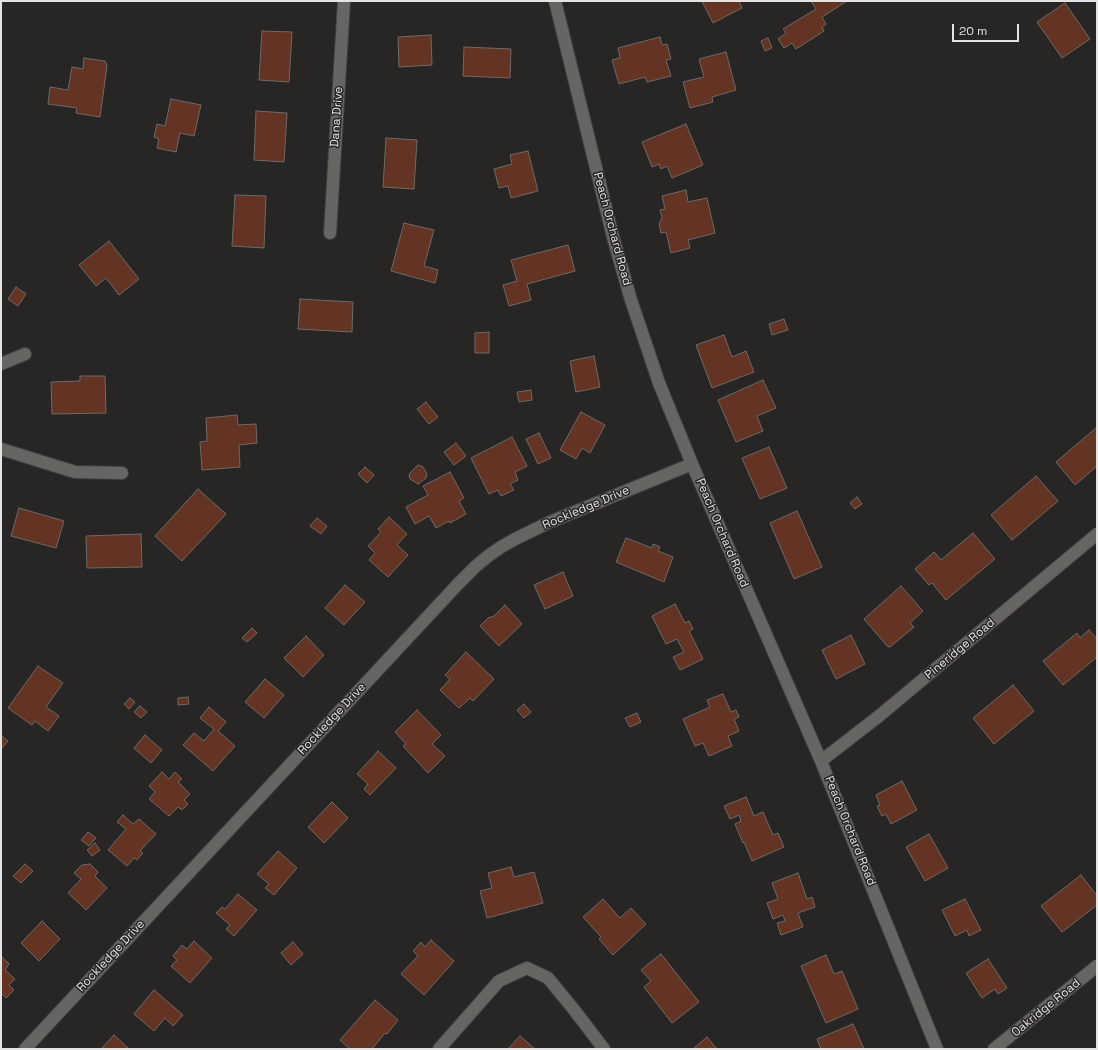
<!DOCTYPE html>
<html>
<head>
<meta charset="utf-8">
<style>
  body { margin:0 }
  #map { position:relative; width:1098px; height:1050px; overflow:hidden; background:#282624; font-family:"Space Grotesk",sans-serif }
  canvas { display:block }
  .frame { position:absolute; inset:0; border:2px solid #e5e4e2; pointer-events:none }
  .scale { position:absolute; left:952px; top:24px; width:67px; height:18px; box-sizing:border-box; border:2px solid #e5e4e2; border-top:0; padding-left:5px; font-size:12px; line-height:14px; white-space:nowrap; color:#e5e4e2; -webkit-text-stroke:3px #282624; paint-order:stroke }
</style>
</head>
<body>
<div id="map">
<canvas width="1098" height="1050"></canvas>
<div class="frame"></div>
<div class="scale">20 m</div>
</div>
<script>
const c = document.querySelector('canvas').getContext('2d');
c.lineJoin = 'round';
function fill(path, color) {
  c.fillStyle = color;
  c.fill(path, 'evenodd');
}
function poly(rows) {
  const path = new Path2D();
  for (const r of rows) {
    path.moveTo(r[0], r[1]);
    for (let i = 2; i < r.length; i += 2) path.lineTo(r[i], r[i + 1]);
  }
  return path;
}
function strokePath(path, color, width, dash) {
  c.strokeStyle = color;
  c.lineWidth = width;
  c.lineCap = dash ? 'butt' : 'round';
  c.setLineDash(dash || []);
  c.stroke(path);
}
function drawText(font, color, halo, rows, align = 'center') {
  c.font = font + ' "Space Grotesk",sans-serif';
  c.lineWidth = 3;
  c.setLineDash([]);
  c.textBaseline = 'middle';
  c.strokeStyle = halo;
  c.fillStyle = color;
  for (const [text, x, y, turn = 0] of rows) {
    c.save();
    c.translate(x, y);
    c.rotate((+turn || 0) * Math.PI / 180);
    c.textAlign = isNaN(turn) ? turn : align;
    if (halo) c.strokeText(text, 0, 0);
    c.fillText(text, 0, 0);
    c.restore();
  }
}
const building = poly([
  [702,1,739,1,742,8,713,23,702,1],
  [811,1,847,1,822,17,826,24,822,27,824,31,796,49,792,43,784,48,778,39,786,33,783,29,816,9,811,1],
  [1065,3,1090,39,1062,58,1037,22,1065,3],
  [262,31,292,32,289,82,259,80,262,31],
  [431,35,432,65,399,67,398,37,431,35],
  [660,37,662,45,667,44,671,59,666,60,671,76,647,82,645,77,619,84,612,60,620,58,618,48,660,37],
  [768,38,772,48,765,51,761,41,768,38],
  [464,47,511,49,510,78,463,76,464,47],
  [726,52,736,90,712,97,713,102,690,108,683,82,704,77,699,59,726,52],
  [84,58,105,61,107,66,100,117,76,113,77,108,48,104,50,87,68,90,72,67,83,69,84,58],
  [171,99,201,105,194,136,180,133,176,152,157,148,159,139,154,137,157,124,165,126,171,99],
  [256,111,287,113,284,162,254,160,256,111],
  [686,124,703,165,672,178,667,166,661,169,659,164,652,167,642,142,686,124],
  [386,138,417,140,414,189,383,187,386,138],
  [528,151,538,191,511,198,508,186,499,188,494,169,512,164,510,155,528,151],
  [686,190,688,202,707,198,715,233,688,240,690,248,671,253,666,232,661,233,659,224,662,218,660,210,665,209,662,196,686,190],
  [235,195,266,196,264,248,232,246,235,195],
  [404,223,434,230,424,266,438,270,435,283,391,271,404,223],
  [109,241,139,279,119,295,106,278,96,286,79,265,109,241],
  [568,245,575,271,527,284,531,300,509,306,503,285,517,281,511,260,568,245],
  [16,287,26,294,18,306,8,299,16,287],
  [300,299,353,302,352,332,298,329,300,299],
  [784,319,788,330,772,335,769,324,784,319],
  [489,332,489,353,475,353,475,333,489,332],
  [724,335,732,357,746,351,754,372,712,388,696,345,724,335],
  [594,356,600,387,576,392,570,361,594,356],
  [80,376,105,376,106,413,52,414,51,382,80,381,80,376],
  [763,380,776,408,757,416,763,431,736,442,718,400,763,380],
  [531,390,532,400,519,402,517,392,531,390],
  [426,402,438,417,429,424,417,409,426,402],
  [581,412,605,425,590,453,582,448,576,459,560,450,581,412],
  [237,415,238,425,256,424,257,443,239,445,240,467,202,470,200,442,207,441,206,418,237,415],
  [1097,427,1097,466,1075,485,1056,462,1097,427],
  [539,433,551,458,538,464,526,439,539,433],
  [512,437,527,466,515,472,518,480,510,484,514,490,501,496,498,490,489,494,471,458,512,437],
  [456,443,466,456,454,465,444,452,456,443],
  [769,447,787,488,760,499,742,458,769,447],
  [418,465,423,467,427,474,426,478,418,484,410,479,409,474,418,465],
  [365,467,374,475,367,483,358,474,365,467],
  [450,472,464,498,459,501,466,514,450,523,449,521,436,528,429,516,415,524,406,507,428,495,423,486,450,472],
  [1036,476,1058,501,1012,540,991,515,1036,476],
  [198,489,226,514,182,561,155,536,198,489],
  [857,497,862,504,855,509,850,503,857,497],
  [19,508,64,521,56,548,11,536,19,508],
  [797,511,822,567,794,579,770,523,797,511],
  [389,517,407,534,397,545,408,555,388,577,369,560,375,553,368,546,381,532,378,529,389,517],
  [317,518,327,526,321,534,310,526,317,518],
  [973,533,995,559,946,600,932,583,929,585,915,569,934,552,941,560,973,533],
  [141,534,142,567,87,568,86,536,141,534],
  [626,538,652,548,653,544,660,547,658,551,673,557,664,582,616,562,626,538],
  [563,572,573,596,545,609,534,585,563,572],
  [345,585,365,602,344,625,325,608,345,585],
  [901,586,923,611,910,623,914,627,890,647,887,646,864,619,901,586],
  [675,604,685,623,689,621,693,629,689,631,703,659,680,670,673,657,684,652,677,639,666,644,652,616,675,604],
  [505,605,522,624,499,646,480,626,488,618,494,616,505,605],
  [252,628,257,633,247,642,242,638,252,628],
  [1089,630,1097,639,1097,657,1063,685,1043,661,1077,633,1080,638,1089,630],
  [851,635,865,664,836,679,822,650,851,635],
  [306,636,324,655,303,677,284,658,306,636],
  [466,652,494,679,473,701,470,698,459,708,440,690,450,679,445,675,466,652],
  [38,666,63,683,46,707,59,716,48,731,35,721,32,725,8,708,38,666],
  [265,679,284,695,264,718,245,702,265,679],
  [1013,685,1034,711,994,744,973,718,1013,685],
  [723,694,731,712,736,710,739,717,734,719,739,731,728,736,732,746,709,756,703,743,695,746,683,719,710,707,707,700,723,694],
  [188,697,189,704,178,705,178,698,188,697],
  [130,698,135,702,129,709,124,704,130,698],
  [524,704,531,712,524,718,517,710,524,704],
  [140,706,147,712,141,718,134,712,140,706],
  [209,707,226,722,218,731,235,746,213,771,183,745,194,733,204,741,214,729,200,718,209,707],
  [417,710,441,735,432,744,445,756,428,773,403,746,406,744,395,732,417,710],
  [637,713,641,722,630,727,625,718,637,713],
  [1,735,8,741,1,749,1,735],
  [145,735,162,750,151,763,134,748,145,735],
  [378,751,396,768,370,795,364,789,368,784,357,774,378,751],
  [162,772,169,779,175,772,182,779,178,782,190,794,184,800,188,804,182,810,178,807,169,816,149,799,155,792,149,786,162,772],
  [902,781,917,810,891,824,886,814,882,816,877,806,880,805,876,795,902,781],
  [746,797,754,816,763,812,773,835,778,833,784,847,752,861,744,842,743,843,735,824,741,821,739,815,730,819,724,806,746,797],
  [332,802,348,818,324,843,308,827,332,802],
  [123,815,133,824,139,819,156,834,140,851,143,853,137,860,134,858,127,866,108,850,126,829,117,822,123,815],
  [88,832,96,838,89,846,81,840,88,832],
  [929,834,948,868,925,881,906,847,929,834],
  [95,843,100,850,92,856,87,850,95,843],
  [278,851,297,868,274,895,265,888,269,884,257,874,278,851],
  [25,864,33,871,21,883,13,876,25,864],
  [90,864,98,872,95,876,107,888,86,910,68,893,81,879,74,873,82,865,90,864],
  [511,867,514,877,534,872,543,903,487,918,480,891,492,888,488,873,511,867],
  [798,873,807,899,812,897,815,907,798,913,803,927,781,935,777,923,785,921,783,915,773,919,767,903,778,899,772,883,798,873],
  [1081,875,1097,896,1097,905,1062,932,1041,906,1081,875],
  [238,894,257,910,234,936,226,929,230,925,216,913,222,907,225,909,238,894],
  [603,899,620,918,631,908,646,924,613,955,599,939,601,937,583,917,603,899],
  [965,899,981,930,969,936,967,930,955,936,942,910,965,899],
  [42,921,60,939,39,961,21,943,42,921],
  [431,940,454,961,424,995,401,974,418,956,413,951,421,942,425,947,431,940],
  [194,941,212,958,190,983,171,966,177,960,173,956,182,945,187,949,194,941],
  [293,942,303,954,291,965,281,953,293,942],
  [661,954,699,1002,672,1023,644,987,651,981,641,970,661,954],
  [826,955,834,974,842,971,858,1009,826,1023,801,966,826,955],
  [1,956,9,964,5,970,15,979,9,985,14,990,6,998,1,993,1,956],
  [988,959,1007,988,998,994,995,989,982,998,966,973,988,959],
  [154,990,183,1015,173,1026,165,1018,154,1031,134,1014,154,990],
  [375,1000,398,1020,387,1034,385,1033,372,1049,350,1049,340,1040,375,1000],
  [853,1024,864,1049,821,1049,817,1039,853,1024],
  [114,1035,129,1049,101,1049,114,1035],
  [520,1036,535,1049,508,1049,520,1036],
  [707,1037,717,1049,693,1049,707,1037]
]);
const street = poly([
  [555,1,613,237,631,300,659,383,692,464,821,761,937,1049],
  [330,233,344,1],
  [1,364,25,354],
  [1,449,75,472,122,473],
  [821,761,879,716,1097,534],
  [25,1049,458,584,476,566,488,556,501,547,515,539,550,522,692,464],
  [439,1049,499,981,527,968,548,978,575,1011,604,1049],
  [994,1049,1097,966]
]);
const streetNames = [
  ["Dana Drive",337,117,-86],
  ["Peach Orchard Road",612,229,75],
  ["Rockledge Drive",586,508,-23],
  ["Peach Orchard Road",722,533,67],
  ["Pineridge Road",960,649,-40],
  ["Rockledge Drive",332,719,-47],
  ["Peach Orchard Road",850,831,68],
  ["Rockledge Drive",111,956,-47],
  ["Oakridge Road",1046,1008,-39]
];
fill(building, '#633323');
strokePath(building, '#6e6a69', 1);
strokePath(street, '#444240', 14);
strokePath(street, '#676562', 12);
drawText('12px', '#e5e4e2', '#282624', streetNames);
</script>
</body>
</html>
